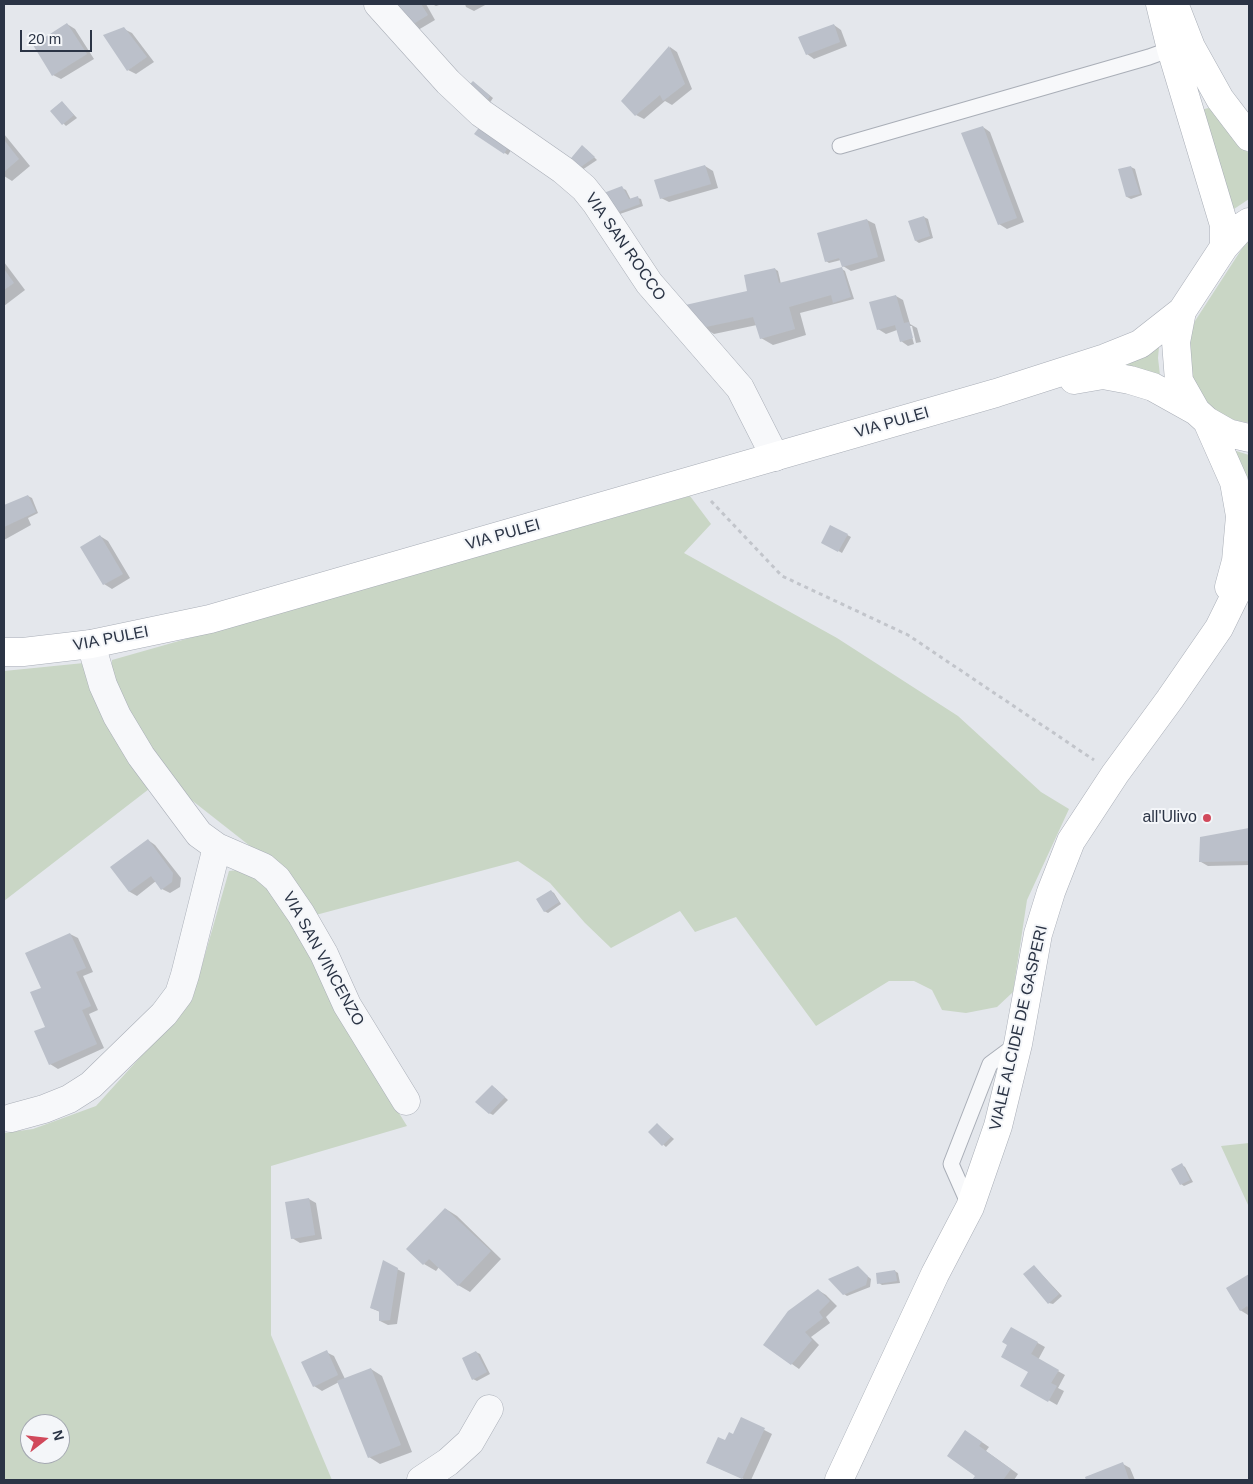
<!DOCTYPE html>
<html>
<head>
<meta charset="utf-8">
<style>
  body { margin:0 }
  #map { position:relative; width:1253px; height:1484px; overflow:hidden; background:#e4e7ec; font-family:Arial,sans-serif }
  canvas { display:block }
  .frame { position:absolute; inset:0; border:5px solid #2b3445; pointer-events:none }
  .north { position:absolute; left:20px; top:1414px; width:50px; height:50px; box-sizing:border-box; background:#f4f6f9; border:1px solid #a4a8b1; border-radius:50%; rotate:74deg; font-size:14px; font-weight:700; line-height:20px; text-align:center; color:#2b3445 }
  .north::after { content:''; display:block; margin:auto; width:18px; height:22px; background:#d1495b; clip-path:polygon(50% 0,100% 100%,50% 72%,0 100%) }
  .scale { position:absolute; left:20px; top:30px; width:72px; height:22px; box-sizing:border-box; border:2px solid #2b3445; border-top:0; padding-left:6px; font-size:15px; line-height:18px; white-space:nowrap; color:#2b3445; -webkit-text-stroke:4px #f4f6f9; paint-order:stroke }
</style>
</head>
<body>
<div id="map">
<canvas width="1253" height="1484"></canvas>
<div class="frame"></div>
<div class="north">N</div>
<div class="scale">20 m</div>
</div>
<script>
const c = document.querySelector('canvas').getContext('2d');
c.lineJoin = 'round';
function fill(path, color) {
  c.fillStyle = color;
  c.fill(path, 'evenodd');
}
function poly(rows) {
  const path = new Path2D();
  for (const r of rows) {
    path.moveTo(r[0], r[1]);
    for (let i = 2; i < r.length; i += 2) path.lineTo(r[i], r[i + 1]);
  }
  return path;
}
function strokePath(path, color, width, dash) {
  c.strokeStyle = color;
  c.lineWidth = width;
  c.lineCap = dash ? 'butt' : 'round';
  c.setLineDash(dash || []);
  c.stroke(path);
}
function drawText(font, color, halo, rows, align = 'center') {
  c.font = font + ' Arial,sans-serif';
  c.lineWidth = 4;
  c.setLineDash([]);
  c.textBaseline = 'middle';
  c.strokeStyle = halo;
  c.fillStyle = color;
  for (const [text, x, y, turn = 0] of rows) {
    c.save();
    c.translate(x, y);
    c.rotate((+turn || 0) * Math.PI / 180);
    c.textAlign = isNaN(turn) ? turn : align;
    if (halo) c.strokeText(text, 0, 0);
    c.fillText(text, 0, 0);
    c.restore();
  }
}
const green = poly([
  [1213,107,1249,154,1249,199,1231,211,1200,110],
  [1249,241,1249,423,1235,420,1218,414,1204,401,1195,383,1189,366,1188,345,1195,321,1243,247],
  [1155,344,1159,347,1158,358,1161,384,1116,368],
  [1230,449,1249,455,1249,538],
  [690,496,711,524,684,553,837,638,958,716,1041,792,1069,809,1027,900,1013,992,997,1007,966,1013,942,1010,932,990,914,981,889,981,816,1026,736,917,695,932,680,911,611,948,585,923,550,883,518,861,312,916,278,868,180,791,123,710,111,679,112,660],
  [84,663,149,789,4,901,4,671],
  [247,869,265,883,300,935,335,1010,407,1126,271,1166,271,1335,332,1480,4,1480,4,1133,33,1129,96,1106,192,1000,229,871],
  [30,1424,60,1424,60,1454,30,1454],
  [1249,1143,1249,1207,1221,1146]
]);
const shadow = poly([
  [396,4,426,4,435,20,418,30],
  [432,4,442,4,436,6],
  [465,4,487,4,474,11,466,7],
  [67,24,75,29,94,59,61,79,53,75],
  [834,25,841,30,847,46,814,59,807,54],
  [124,29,132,33,154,62,136,74,128,70],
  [670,47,677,52,692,89,672,105,665,101,644,119,636,115],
  [476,84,493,98,489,104],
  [63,103,77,118,66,126,52,112],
  [983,127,990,132,1024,222,1007,229,999,224],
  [4,134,30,166,12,181,4,176],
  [476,134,513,147,508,155],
  [586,149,597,160,579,172],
  [705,166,713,171,718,188,669,202,661,198],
  [1131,167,1135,169,1142,195,1131,199,1127,197,1120,170],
  [622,188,626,190,631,200,638,198,641,199,643,206,617,215],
  [924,217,928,219,933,238,919,243,916,241],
  [867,220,875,224,885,261,851,271,843,266,841,260,829,263,826,261],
  [4,262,25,290,4,306],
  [775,269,778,271,781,284,842,269,845,271,854,299,800,313,806,335,773,345,761,338,757,325,714,334,702,327,751,291],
  [896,296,903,300,910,324,917,328,921,342,916,343,912,326,909,326,914,344,908,346,901,341,897,330,886,334,878,329],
  [28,496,32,498,38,513,28,518,31,525,4,540,4,507],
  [831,526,851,537,842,553,823,542],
  [100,536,108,541,130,578,112,589,104,584,82,547],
  [1249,830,1249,865,1208,866,1201,862,1201,838],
  [148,840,155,845,181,878,180,887,170,893,162,889,156,881,137,896,130,892,112,867],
  [551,891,554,893,561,904,548,913,544,911],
  [70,934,78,938,93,972,83,976,98,1010,89,1014,104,1048,58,1069,50,1064,42,988],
  [495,1088,508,1100,493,1115,489,1113],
  [657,1124,674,1139,666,1147,649,1132],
  [1182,1165,1185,1167,1193,1182,1184,1186,1181,1184],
  [309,1199,316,1203,322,1239,300,1243,292,1238],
  [446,1209,457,1216,501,1259,470,1292,458,1285,439,1267,436,1271,424,1264],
  [383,1262,405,1273,397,1324,388,1325,380,1321,380,1312,371,1308],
  [1034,1266,1062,1296,1053,1304,1049,1303],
  [858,1268,871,1279,870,1287,847,1296,844,1294],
  [895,1271,898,1273,900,1283,882,1285,879,1283],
  [1249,1276,1249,1314,1248,1315,1240,1310,1228,1289],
  [818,1290,826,1295,837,1306,826,1317,830,1323,811,1337,819,1345,799,1369,765,1345],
  [1011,1328,1045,1347,1038,1360,1065,1375,1058,1388,1064,1391,1057,1405,1022,1385,1029,1372,1009,1345],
  [326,1352,334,1356,345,1379,371,1369,382,1376,412,1452,380,1464,369,1457,339,1382,322,1391,314,1386],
  [476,1352,480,1354,490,1374,477,1381,473,1379],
  [741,1418,772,1434,751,1480,746,1480,716,1467,725,1442,734,1436],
  [973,1436,989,1447,986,1451,1018,1474,1014,1480,974,1479,977,1476],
  [1123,1464,1130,1468,1135,1480,1087,1480,1086,1477]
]);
const building = poly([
  [395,4,421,4,428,15,410,26],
  [67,23,87,54,52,76,33,45],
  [834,24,840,42,806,55,798,37],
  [124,27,147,57,127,71,103,35],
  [669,46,685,84,663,101,660,95,635,116,621,101],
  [473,81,490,96,485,103,466,88],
  [62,101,74,115,62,125,50,111],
  [481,125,510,144,504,154,474,134],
  [983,126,1017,218,998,225,961,133],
  [4,140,19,159,4,172],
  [582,145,595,157,575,171,567,163],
  [705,165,711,184,660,199,654,180],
  [1131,166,1140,194,1126,197,1118,169],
  [622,186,629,199,638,196,640,204,613,214,601,194],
  [924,216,930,236,915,241,908,221],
  [867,219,878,257,842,267,839,258,825,262,817,233],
  [842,267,851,297,833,303,831,295,789,307,795,329,760,339,753,317,701,328,681,306,747,291,744,275,775,268,779,283],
  [4,269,14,283,4,290],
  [896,295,904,323,909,322,913,338,900,342,895,325,877,330,869,302],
  [28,495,36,512,4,527,4,505],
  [830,525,848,534,838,552,821,543],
  [100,535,123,574,103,585,80,547],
  [1249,828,1249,861,1199,862,1200,837],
  [148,839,173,873,172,882,161,890,151,876,129,892,110,867],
  [551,890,559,902,544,912,536,899],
  [70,933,86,968,76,972,91,1006,82,1010,97,1044,49,1065,34,1031,45,1027,30,992,41,988,25,953],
  [492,1085,505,1097,489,1114,475,1102],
  [657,1123,671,1137,662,1146,648,1132],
  [1182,1163,1190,1180,1180,1185,1171,1169],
  [309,1198,315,1235,291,1239,285,1202],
  [445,1208,491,1251,458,1286,429,1259,423,1265,406,1249],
  [383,1260,398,1268,390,1320,379,1321,379,1311,370,1308],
  [1034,1265,1059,1294,1048,1304,1023,1274],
  [858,1266,868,1276,866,1285,843,1295,828,1279],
  [895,1270,897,1281,877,1284,876,1273],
  [1249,1274,1249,1309,1247,1306,1240,1311,1226,1288],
  [818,1289,830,1301,819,1312,823,1318,805,1332,812,1340,791,1365,763,1345,788,1311],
  [1011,1327,1038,1342,1031,1354,1059,1370,1051,1383,1057,1386,1048,1402,1020,1386,1028,1372,1001,1357,1007,1345,1002,1342],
  [327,1350,338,1375,313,1387,301,1362],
  [476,1351,487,1372,472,1380,462,1358],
  [371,1368,401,1445,368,1458,337,1381],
  [741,1417,765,1428,742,1479,706,1463,718,1437,725,1440,729,1432,733,1434],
  [965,1430,982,1442,979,1446,1011,1469,1003,1480,972,1480,975,1476,947,1456],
  [1123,1462,1129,1480,1086,1480,1085,1477]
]);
const path = poly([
  [711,501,782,576,908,635,1094,760]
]);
const lane = poly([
  [840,146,1149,57,1171,49],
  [970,1207,951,1164,990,1064,1017,1044]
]);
const street = poly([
  [378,4,448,82,481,113,563,170,584,188,596,203,649,283,740,388,775,457],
  [91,644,103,685,117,716,141,756,199,834,217,847,263,867,277,879,301,914,324,954,347,1005,406,1101],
  [11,1118,44,1109,69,1099,91,1085,164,1014,179,994,185,975,217,847],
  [421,1480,448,1462,470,1442,489,1409]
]);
const secondary = poly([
  [1160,4,1171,49,1224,225,1224,247],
  [1177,11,1191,47,1220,99,1249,137],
  [1249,222,1243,226,1224,247,1182,311,1176,342,1179,381,1196,411,1207,421,1228,433,1249,438],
  [1074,380,1103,375,1130,380,1153,387,1196,411],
  [1207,421,1234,482,1240,516,1236,561,1229,587],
  [4,652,23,652,91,644,210,619,996,393,1105,358,1140,344,1182,311],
  [839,1480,935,1274,970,1207,998,1126,1018,1044,1038,934,1051,892,1071,841,1115,774,1170,699,1219,628,1249,567]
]);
const markers = [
  [1207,818,5,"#d1495b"]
];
const streetNames = [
  ["VIA SAN ROCCO",625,247,55],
  ["VIA PULEI",892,423,-16],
  ["VIA PULEI",503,535,-16],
  ["VIA PULEI",111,639,-11],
  ["VIA SAN VINCENZO",323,959,61],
  ["VIALE ALCIDE DE GASPERI",1019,1028,-77]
];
const poiNames = [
  ["all'Ulivo",1197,818]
];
fill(green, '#c9d6c5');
fill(shadow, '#0003');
fill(building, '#bbc0ca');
strokePath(lane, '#a9aeb7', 17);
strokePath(street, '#a9aeb7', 29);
strokePath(secondary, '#a9aeb7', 29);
strokePath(path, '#c2c5cb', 3, [4, 4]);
strokePath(lane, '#f7f8fa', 15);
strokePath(street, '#f7f8fa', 28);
strokePath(secondary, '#fff', 28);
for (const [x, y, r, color] of markers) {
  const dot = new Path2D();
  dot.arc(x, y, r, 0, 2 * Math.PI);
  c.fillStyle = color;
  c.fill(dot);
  strokePath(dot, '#f4f6f9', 2);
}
drawText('16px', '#2b3445', '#f4f6f9', streetNames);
drawText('16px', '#2b3445', '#f4f6f9', poiNames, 'right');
</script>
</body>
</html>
